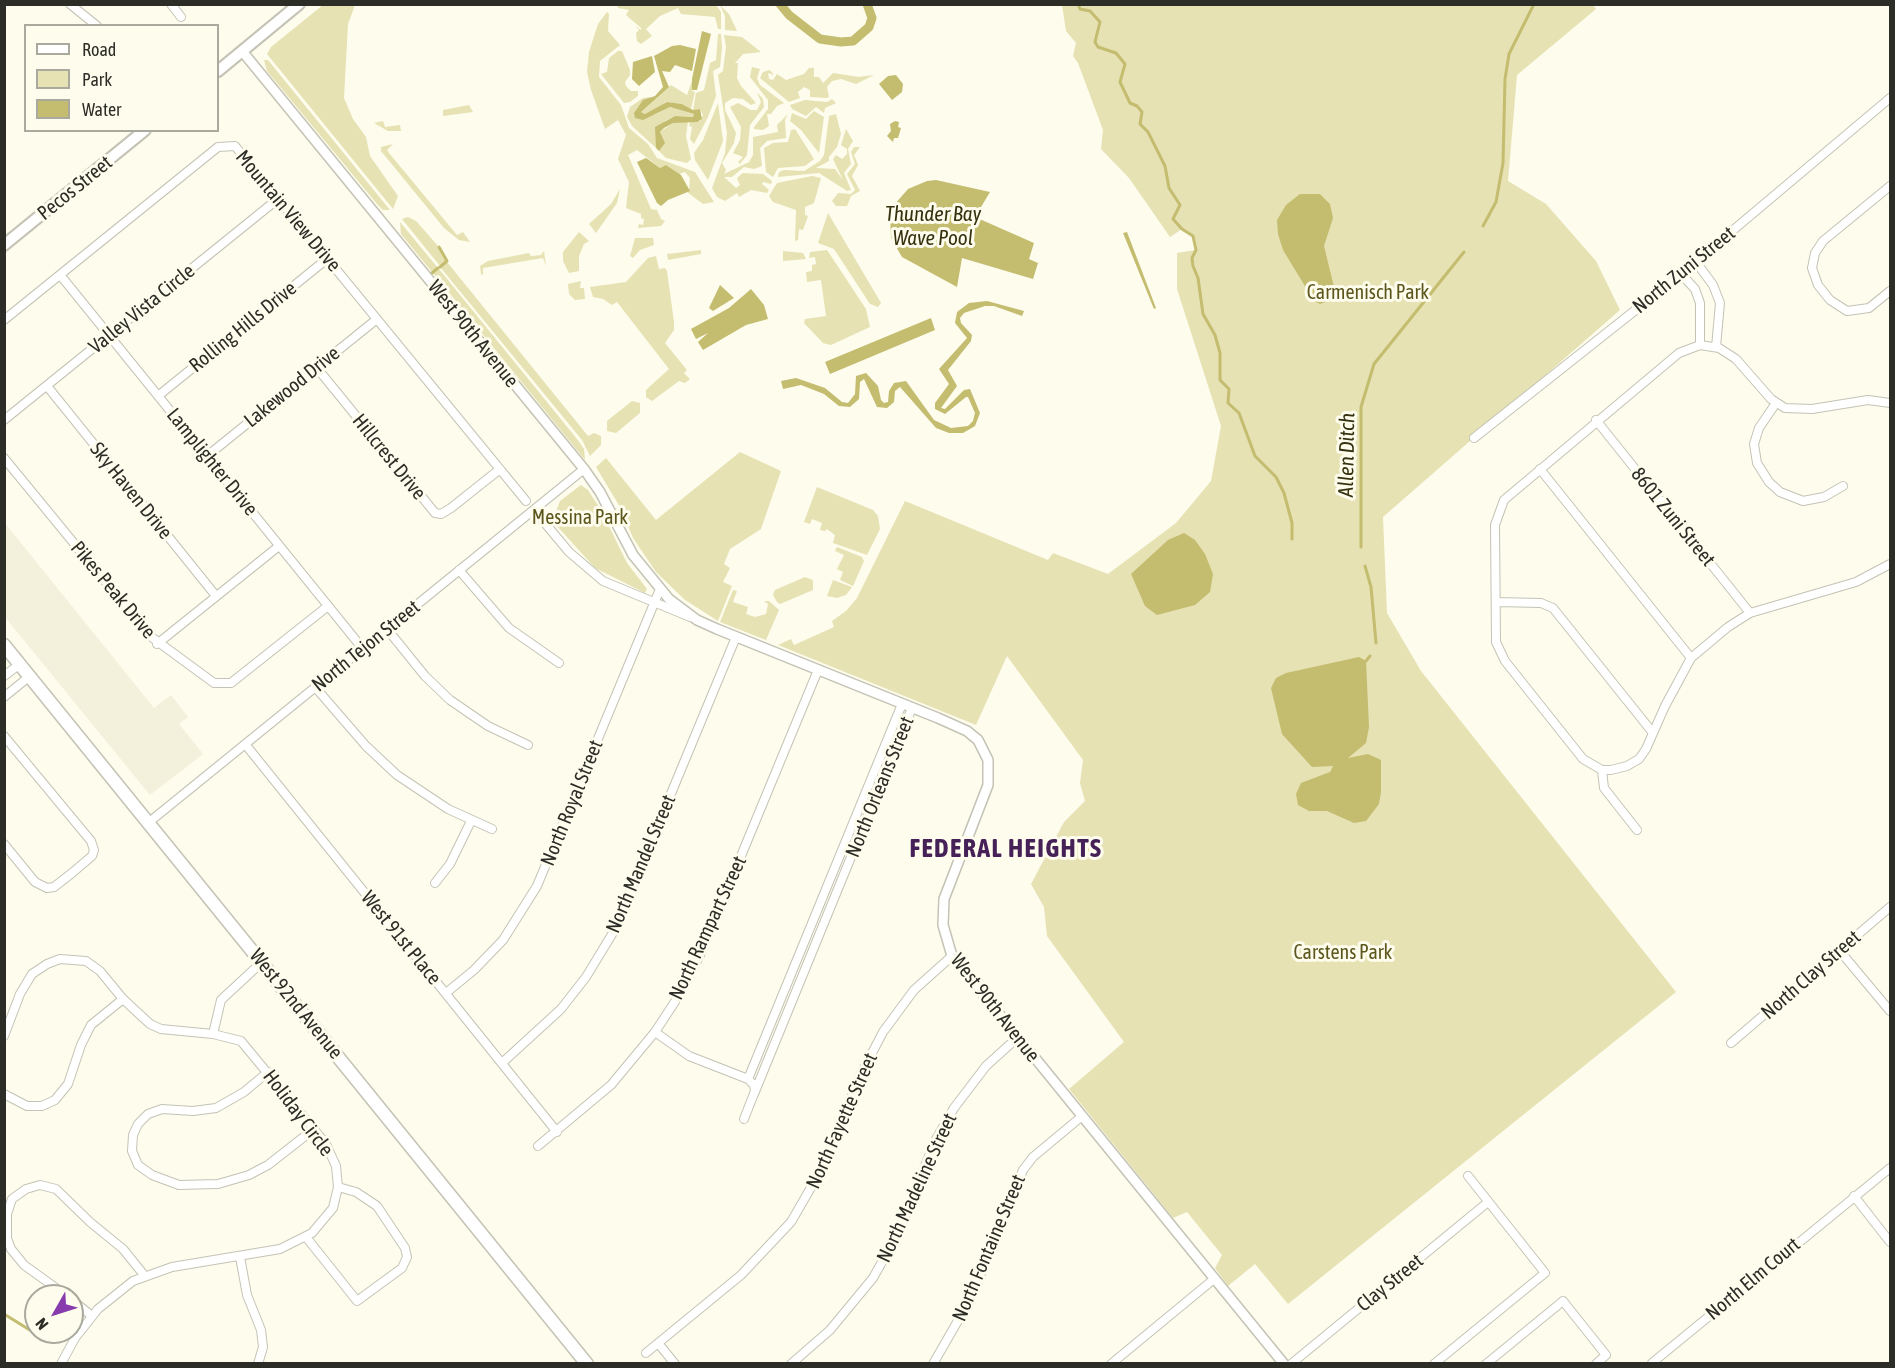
<!DOCTYPE html>
<html>
<head>
<meta charset="utf-8">
<style>
  body { margin:0 }
  #map { position:relative; width:1895px; height:1368px; overflow:hidden; background:#fdfced; font-family:"Asap Condensed",sans-serif }
  canvas { display:block }
  .frame { position:absolute; inset:0; border:6px solid #2d2d27; pointer-events:none }
  .legend { position:absolute; left:24px; top:24px; width:195px; height:108px; box-sizing:border-box; background:#fdfced; border:2px solid #aaa99e; margin:0; padding:8px 10px; list-style:none; font-size:18px; color:#2d2d27 }
  .legend li { display:flex; align-items:center; gap:12px; height:30px }
  .legend b { width:30px; border:2px solid #aaa99e }
  .north { position:absolute; left:24px; top:1284px; width:60px; height:60px; box-sizing:border-box; background:#fdfced; border:2px solid #aaa99e; border-radius:50%; rotate:231deg; font-size:16px; font-weight:700; line-height:24px; text-align:center; color:#2d2d27 }
  .north::after { content:''; display:block; margin:auto; width:21px; height:27px; background:#883bac; clip-path:polygon(50% 0,100% 100%,50% 72%,0 100%) }
</style>
</head>
<body>
<div id="map">
<canvas width="1895" height="1368"></canvas>
<div class="frame"></div>
<ul class="legend">
<li><b style="height:8px;background:#fff"></b>Road</li>
<li><b style="height:16px;background:#e6e2b3"></b>Park</li>
<li><b style="height:16px;background:#c4bc6f"></b>Water</li>
</ul>
<div class="north">N</div>
</div>
<script>
const c = document.querySelector('canvas').getContext('2d');
c.lineJoin = 'round';
function fill(path, color) {
  c.fillStyle = color;
  c.fill(path, 'evenodd');
}
function poly(rows) {
  const path = new Path2D();
  for (const r of rows) {
    path.moveTo(r[0], r[1]);
    for (let i = 2; i < r.length; i += 2) path.lineTo(r[i], r[i + 1]);
  }
  return path;
}
function strokePath(path, color, width, dash) {
  c.strokeStyle = color;
  c.lineWidth = width;
  c.lineCap = dash ? 'butt' : 'round';
  c.setLineDash(dash || []);
  c.stroke(path);
}
function drawText(font, color, halo, rows, align = 'center') {
  c.font = font + ' "Asap Condensed",sans-serif';
  c.lineWidth = 6;
  c.setLineDash([]);
  c.textBaseline = 'middle';
  c.strokeStyle = halo;
  c.fillStyle = color;
  for (const [text, x, y, turn = 0] of rows) {
    c.save();
    c.translate(x, y);
    c.rotate((+turn || 0) * Math.PI / 180);
    c.textAlign = isNaN(turn) ? turn : align;
    if (halo) c.strokeText(text, 0, 0);
    c.fillText(text, 0, 0);
    c.restore();
  }
}
const built = poly([
  [4,522,154,708,171,695,188,717,179,724,203,754,150,795,5,617]
]);
const green = poly([
  [323,5,355,5,348,24,344,98,353,119,366,137,370,156,398,196,393,209,267,54,271,47],
  [617,5,716,5,721,12,721,29,718,29,715,17,681,14,678,8,660,16,646,29,652,36,641,44,637,41,636,33,639,30,635,26,641,30,641,28,626,15,629,10,618,8],
  [720,5,729,14,737,31,725,30,725,16],
  [1062,5,1593,5,1596,9,1517,75,1508,181,1546,204,1596,261,1620,310,1383,517,1387,613,1421,671,1676,992,1288,1304,1255,1264,1228,1286,1215,1268,1222,1255,1187,1212,1173,1218,1069,1089,1124,1042,1047,936,1044,907,1031,884,1064,822,1085,801,1080,783,1083,760,1007,656,976,725,778,645,791,639,794,645,834,627,832,621,846,611,857,598,905,501,1048,560,1053,553,1108,574,1176,523,1211,481,1221,426,1177,289,1177,253,1196,250,1196,243,1193,236,1182,229,1170,237,1129,178,1101,149,1103,130,1078,63,1073,56,1076,43,1066,31],
  [607,12,609,14,608,31,620,45,600,61,599,77,621,105,629,128,648,144,657,158,695,172,714,202,703,204,687,192,689,191,690,178,685,172,679,174,666,165,660,168,637,150,628,155,651,209,657,210,661,219,665,221,661,226,638,228,639,224,643,225,644,219,641,218,641,214,626,208,629,182,618,159,626,135,618,120,605,129,591,90,587,72,589,52,598,24],
  [718,34,721,34,722,48,720,67,713,71,716,96,708,117,694,144,690,139,692,127,689,126,690,121,700,121,703,115,700,109,693,110,696,93,704,90,710,63,716,60],
  [724,35,742,37,761,52,743,54,735,63,738,63,737,78,741,86,756,103,751,105,743,99,733,98,725,103,725,110,736,133,734,143,722,163,726,170,724,174,749,162,753,155,753,137,778,132,777,125,788,114,785,120,786,138,767,141,760,148,762,166,754,169,744,167,732,177,724,177,736,188,740,185,737,178,743,173,763,174,772,181,771,184,763,182,762,184,769,190,767,193,751,190,739,197,737,193,725,201,717,197,712,188,725,153,727,133,718,75,723,71,726,47],
  [618,51,622,51,630,70,630,75,625,82,626,86,631,91,638,91,638,96,630,102,624,103,601,74,607,72,609,58],
  [264,60,268,60,390,210,383,210,377,204,267,71],
  [752,67,760,69,757,78,760,85,784,103,777,106,771,114,767,114,769,126,763,130,754,129,754,127,768,109,768,100,750,77],
  [809,68,814,68,814,77,819,77,823,83,833,73,859,77,874,75,856,84,841,79,832,81,827,87,829,97,827,98,810,97,810,90,804,87,798,92,800,98,789,102,760,78,763,72,770,70,774,75,768,73,769,79,773,80,777,74,786,80,804,74],
  [693,78,692,91,695,92,691,109,682,104,666,102,656,110,645,114,641,112,671,85,687,95],
  [757,92,763,99,764,107,750,125,747,155,740,164,738,162,743,157,733,153,740,140,741,127,730,107,738,103,751,110,757,110,761,102],
  [651,97,642,103,635,118,654,115,670,107,694,114,694,117,675,116,665,121,657,133,656,148,632,126,627,117,630,107,643,98],
  [832,99,836,103,825,108,824,113,816,107,806,116,792,109,790,105,805,100,827,102],
  [718,103,723,141,708,180,695,160,694,153,703,140],
  [469,105,473,112,443,116,443,110],
  [814,111,824,117,819,153,801,130,790,121,792,113,806,119],
  [836,114,841,134,837,147,829,157,829,161,816,168,835,169,843,180,833,159,836,155,842,159,847,154,847,149,841,145,846,129,853,141,848,149,851,164,844,173,851,190,847,191,819,173,778,177,779,172,784,170,804,171,820,161,824,155,829,116],
  [383,121,385,127,400,125,401,131,388,131,374,123],
  [688,121,686,136,691,159,687,163,666,158,659,151,664,142,660,132,673,123],
  [795,129,814,159,805,166,778,168,773,177,766,172,764,148,773,143,788,142,791,130],
  [393,144,387,150,389,153,457,235,463,232,470,242,459,240,444,228,381,151,381,147],
  [854,147,860,147,854,155,858,165,852,176,860,191,851,196,847,206,836,206,832,201,838,193,851,194,855,190,847,174,855,164,851,152],
  [812,176,821,178,814,203,805,207,805,215,808,216,803,230,799,229,798,240,795,241,796,210,773,202,769,196,777,183],
  [620,189,617,203,596,233,589,224,611,204],
  [828,213,881,303,878,307,870,304,834,249,818,243],
  [408,217,416,221,438,246,446,261,440,266,402,219],
  [400,222,438,268,432,272,401,234],
  [579,232,589,241,584,244,579,256,579,271,569,273,563,261,563,252],
  [635,238,653,238,654,245,640,250,633,258,630,256],
  [701,250,701,254,668,260,667,254],
  [827,250,866,309,870,327,831,345,823,343,804,323,805,319,826,316,821,280,807,282,806,272,812,271,812,265,816,264,815,257,809,258,810,252],
  [544,251,546,266,543,258,483,268,483,275,481,274,480,266,488,261,529,253,531,256,541,255],
  [783,251,803,253,806,259,783,261],
  [656,256,659,269,665,268,667,271,674,322,674,330,665,343,687,370,684,373,690,379,685,383,679,381,652,401,646,397,646,390,669,369,617,302,612,305,603,299,593,297,590,287,626,282,648,258],
  [447,262,588,436,594,433,601,436,601,445,590,456,582,440,440,267],
  [439,269,577,439,584,449,585,460,433,273],
  [581,281,580,288,584,288,585,299,575,300,569,294,568,284],
  [632,401,640,403,640,413,616,433,607,431,607,421],
  [740,452,781,471,761,529,730,549,724,564,730,568,723,582,732,586,718,621,685,600,656,572,633,538,620,507,596,467,606,458,656,520],
  [581,485,588,490,601,510,627,563,647,589,645,593,595,568,557,526,554,517,560,501],
  [817,487,873,510,878,516,880,529,867,555,833,543,835,535,827,529,825,531,820,530,822,523,812,519,810,524,804,522],
  [837,547,862,557,864,561,853,586,840,580,843,572,837,569,844,555,835,551],
  [805,577,813,580,813,590,780,604,777,602,773,595,775,590],
  [833,580,852,587,846,595,837,598,827,596],
  [733,590,737,591,733,602,748,607,746,614,755,617,766,614,768,604,764,601,769,601,779,610,766,640,720,622]
]);
const water = poly([
  [702,31,711,34,697,90,692,90,692,79],
  [680,45,696,49,692,71,675,65,670,72,662,71,669,87,641,112,645,114,667,102,682,104,693,110,700,109,702,119,697,122,673,123,664,128,660,132,665,143,659,151,656,148,655,127,675,116,693,117,694,114,670,107,643,120,635,118,634,113,643,100,655,96,663,87,654,56,672,46],
  [652,56,655,72,639,86,632,79,633,62],
  [896,75,903,84,902,92,892,100,879,84,888,76],
  [895,121,899,122,898,127,901,128,898,138,894,138,893,142,887,136,891,131,890,124],
  [646,158,660,168,666,165,681,175,690,191,668,200,661,206,657,203,637,162],
  [936,180,990,192,975,217,1034,243,1029,259,1038,263,1033,279,962,258,957,287,902,257,891,238,890,215,894,205,908,189,927,181],
  [1300,194,1320,194,1330,204,1333,218,1324,246,1334,287,1328,301,1320,304,1314,301,1283,250,1278,234,1277,220,1286,205],
  [1127,232,1156,308,1154,309,1123,233],
  [720,285,734,298,713,311,709,308],
  [751,289,764,305,768,319,746,325,703,350,698,342,708,333,696,339,691,329,729,308],
  [987,301,1024,311,1022,316,994,306,985,306,964,313,960,318,961,323,972,335,971,341,948,370,957,386,941,408,945,409,964,390,970,389,980,413,975,426,963,433,949,433,936,428,900,387,895,391,894,402,887,408,877,407,864,379,860,382,859,399,850,407,839,406,824,394,801,385,783,389,781,381,796,378,825,388,842,402,848,403,855,394,856,376,866,373,878,386,881,400,884,403,888,402,889,391,894,383,906,381,934,420,951,428,968,426,973,421,975,413,968,397,966,397,945,414,935,409,935,403,949,384,939,369,967,338,955,323,957,312,969,303],
  [931,318,935,330,830,374,825,362],
  [1184,533,1195,540,1205,554,1213,574,1210,592,1195,605,1157,615,1145,606,1131,574,1168,540],
  [1359,657,1366,661,1369,727,1366,743,1348,758,1368,754,1381,760,1381,792,1379,804,1366,821,1354,823,1327,811,1309,811,1298,805,1296,794,1301,783,1330,772,1333,766,1312,767,1282,734,1271,688,1276,678,1286,673]
]);
const stream = poly([
  [1078,4,1080,9,1090,11,1100,22,1095,42,1098,47,1116,53,1125,64,1120,82,1130,103,1137,106,1142,112,1140,124,1148,132,1165,166,1169,188,1180,205,1173,219,1182,229,1193,236,1196,250,1192,258,1193,266,1198,278,1203,314,1215,335,1220,353,1220,380,1229,389,1228,403,1239,413,1255,456,1276,477,1284,493,1292,523,1292,539],
  [1483,226,1496,202,1503,163,1505,79,1509,54,1534,4],
  [439,247,447,261,440,267],
  [432,273,438,268],
  [1361,547,1361,407,1374,364,1464,252],
  [1365,566,1371,587,1376,643],
  [1366,661,1370,656],
  [4,1314,46,1340]
]);
const canal = poly([
  [780,4,789,15,820,39,841,42,853,41,869,27,872,18,867,4]
]);
const minor = poly([
  [70,4,97,26],
  [171,4,181,17],
  [1890,186,1823,241,1815,253,1812,268,1818,285,1830,300,1847,311,1869,308,1890,291],
  [1696,262,1713,285,1720,303,1716,347],
  [1681,274,1695,289,1700,303,1700,345],
  [61,276,363,649],
  [4,320,218,147,235,146,526,501],
  [317,368,435,513,441,514,451,508,500,469],
  [47,386,216,596],
  [158,396,328,258],
  [1776,403,1759,428,1754,444,1757,463,1769,482,1780,492,1803,501,1824,497,1843,486],
  [1890,403,1868,400,1812,409,1785,408,1771,399,1736,359,1719,348,1700,345,1679,353,1504,500,1495,525,1496,642,1505,661,1583,759,1602,770,1611,770,1627,766,1639,759,1646,749,1665,706,1691,658,1728,627,1750,613,1856,582,1890,564],
  [4,420,279,198],
  [1596,420,1750,613],
  [1474,438,1681,274,1890,98],
  [207,456,377,319],
  [4,458,150,636,214,683,231,683,328,606],
  [1540,469,1691,658],
  [534,510,569,552,603,581,690,617],
  [459,570,509,628,559,663],
  [1496,602,1541,603,1553,608,1653,733],
  [387,629,425,676,450,700,488,726,528,745],
  [157,644,279,546],
  [4,676,20,664],
  [315,687,366,746,397,775,448,809,492,829],
  [4,697,30,676],
  [4,736,91,841,94,850,92,856,72,873,54,887,47,888,35,882,4,844],
  [245,744,557,1132],
  [1602,770,1604,788,1637,830],
  [148,823,584,469],
  [435,883,450,864,471,821],
  [1839,950,1890,1011],
  [446,993,474,970,503,940,537,886,660,589],
  [655,1032,689,1056,748,1079],
  [213,1034,221,1000,262,962],
  [4,1036,20,994,32,974,47,964,60,959,86,961,100,971,123,999,150,1024,161,1029,213,1034,241,1041,326,1144,336,1166,338,1187,333,1208,312,1233,280,1249,172,1267,133,1281,98,1309,75,1338,61,1364],
  [1731,1043,1890,907],
  [502,1063,561,1009,586,977,614,931,736,637],
  [268,1072,244,1092,216,1108,193,1111,162,1109,148,1114,138,1124,133,1135,132,1151,138,1165,152,1175,179,1185,218,1184,249,1175,268,1165,314,1129],
  [748,1079,902,704],
  [4,1094,27,1106,42,1106,55,1100,68,1084,81,1045,91,1025,123,999],
  [754,1094,912,708],
  [744,1119,755,1091,754,1085,748,1079],
  [538,1146,611,1085,655,1032,680,994,700,955,818,670],
  [1854,1196,1890,1242],
  [306,1237,357,1301,402,1268,407,1257,405,1248,377,1206,356,1192,338,1187],
  [240,1257,247,1295,261,1330,263,1347,258,1364],
  [67,1296,24,1265,11,1249,7,1238,7,1214,12,1199,26,1189,40,1185,56,1189,90,1222,123,1249,144,1275],
  [72,1300,92,1316],
  [658,1343,675,1364],
  [646,1353,741,1275,791,1222,824,1165,860,1076,883,1032,914,990,952,956],
  [1652,1363,1890,1168],
  [791,1364,830,1330,873,1278,897,1235,935,1141,954,1108,986,1066,1017,1038],
  [933,1364,971,1298,1023,1170,1033,1157,1081,1117],
  [1111,1364,1214,1279],
  [1291,1364,1488,1202],
  [1434,1364,1545,1273,1468,1176],
  [1486,1364,1563,1301,1606,1355,1596,1364]
]);
const tertiary = poly([
  [242,51,584,469,600,492,633,555,669,599,697,620,717,629,938,718,967,731,978,740,988,760,988,785,944,899,943,925,952,956,1284,1364]
]);
const secondary = poly([
  [218,71,299,4],
  [4,245,145,130]
]);
const primary = poly([
  [4,645,587,1364]
]);
const streetNames = [
  ["Pecos Street",75,188,-39],
  ["Mountain View Drive",288,211,50],
  ["North Zuni Street",1684,270,-39],
  ["Valley Vista Circle",142,309,-39],
  ["Rolling Hills Drive",243,327,-39],
  ["West 90th Avenue",473,334,51],
  ["Lakewood Drive",292,387,-39],
  ["Hillcrest Drive",389,457,51],
  ["Lamplighter Drive",212,462,51],
  ["Sky Haven Drive",131,491,51],
  ["8601 Zuni Street",1673,517,51],
  ["Pikes Peak Drive",113,590,50],
  ["North Tejon Street",366,646,-39],
  ["North Orleans Street",880,787,-68],
  ["North Royal Street",572,803,-68],
  ["North Mandel Street",641,864,-67],
  ["North Rampart Street",708,928,-65],
  ["West 91st Place",401,938,51],
  ["North Clay Street",1811,975,-41],
  ["West 92nd Avenue",296,1004,51],
  ["West 90th Avenue",995,1008,52],
  ["Holiday Circle",298,1113,53],
  ["North Fayette Street",842,1121,-66],
  ["North Madeline Street",917,1188,-65],
  ["North Fontaine Street",989,1248,-67],
  ["North Elm Court",1753,1279,-40],
  ["Clay Street",1390,1283,-39]
];
const parkNames = [
  ["Carmenisch Park",1368,293],
  ["Messina Park",580,518],
  ["Carstens Park",1343,953]
];
const waterNames = [
  ["Thunder Bay",933,214],
  ["Wave Pool",933,238],
  ["Allen Ditch",1347,455,-89]
];
const districtNames = [
  ["FEDERAL HEIGHTS",1006,849]
];
fill(built, '#f3f1db');
fill(green, '#e6e2b3');
fill(water, '#c4bc6f');
strokePath(stream, '#c4bc6f', 3);
strokePath(canal, '#c4bc6f', 9);
strokePath(minor, '#c4c3b5', 10);
strokePath(tertiary, '#c4c3b5', 12);
strokePath(secondary, '#c4c3b5', 14);
strokePath(primary, '#c4c3b5', 15);
strokePath(minor, '#fff', 8);
strokePath(tertiary, '#fff', 9);
strokePath(secondary, '#fff', 10);
strokePath(primary, '#fff', 12);
drawText('20px', '#2d2d27', '#fdfced', streetNames);
drawText('20px', '#5c561c', '#fdfced', parkNames);
drawText('italic 21px', '#363210', '#fdfced', waterNames);
c.letterSpacing = '1.5px';
drawText('bold 26px', '#462158', '#fdfced', districtNames);
c.letterSpacing = '0px';
</script>
</body>
</html>
